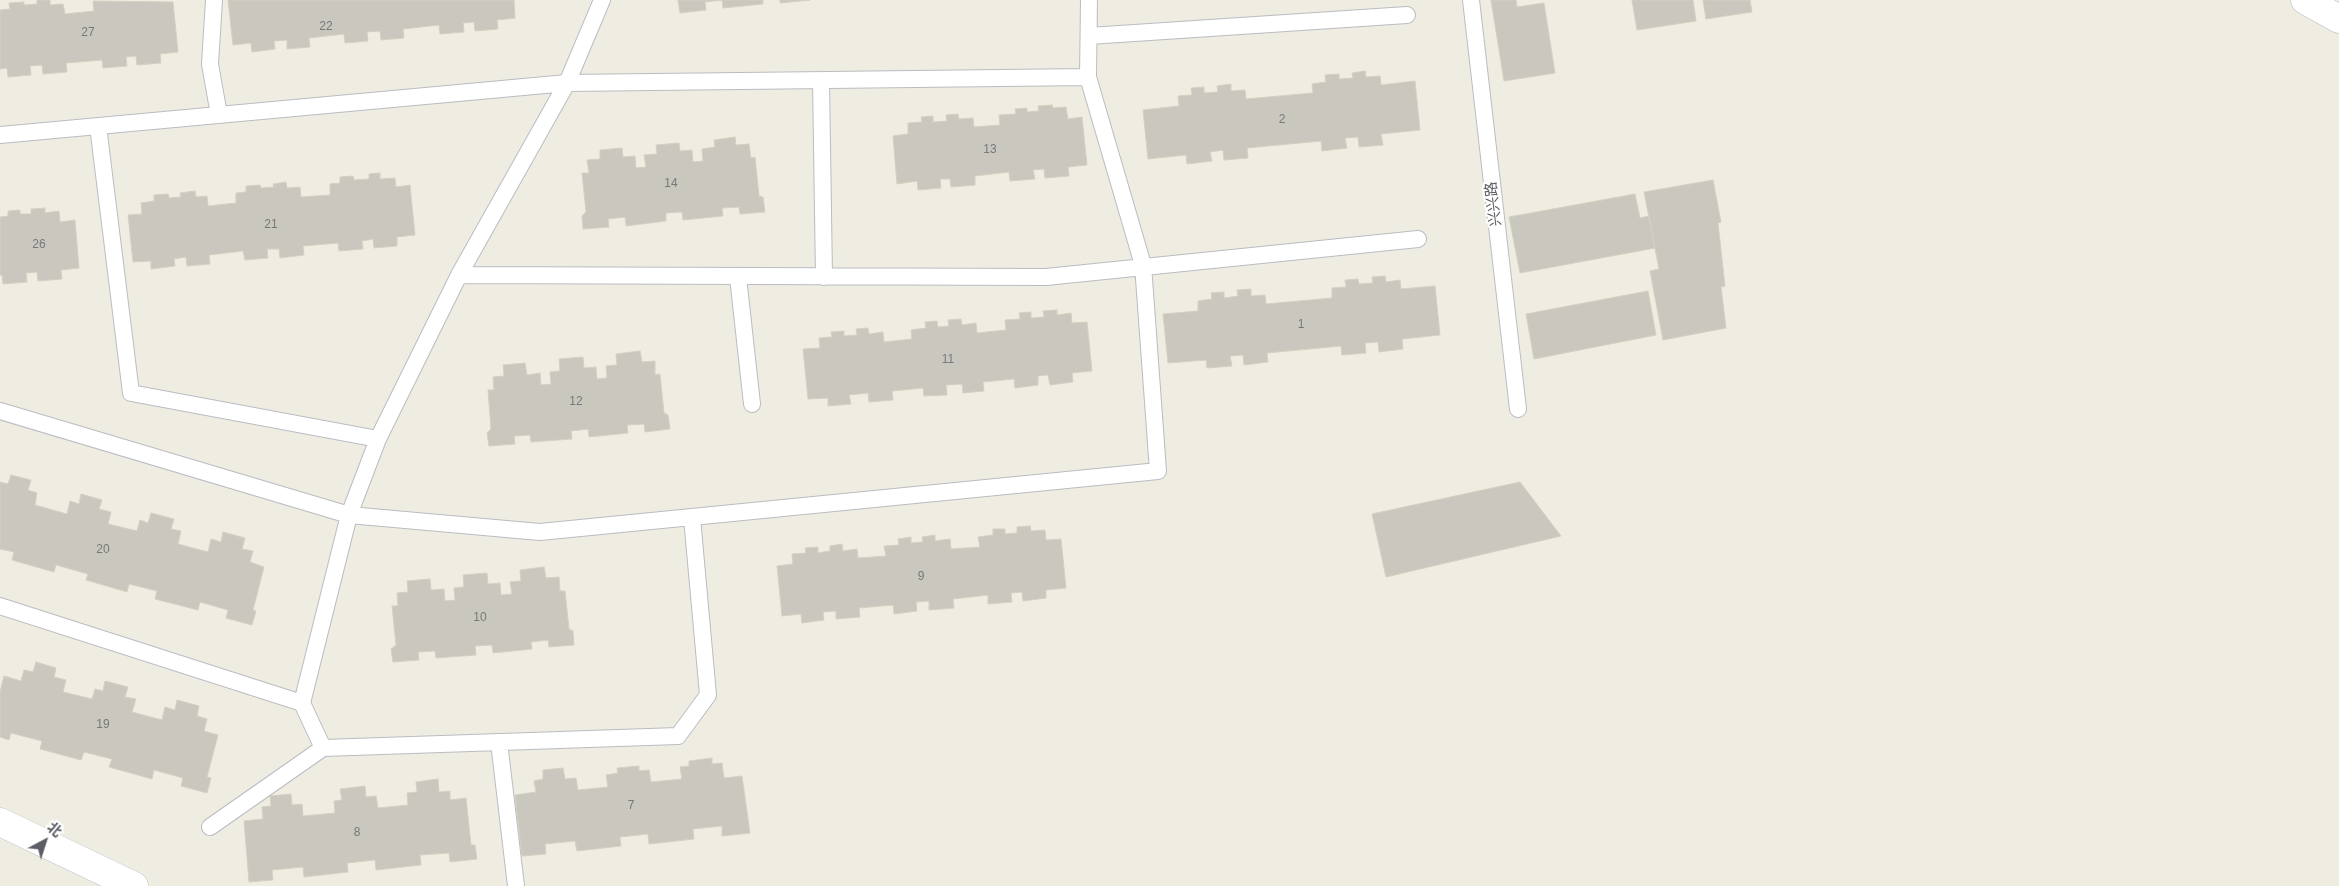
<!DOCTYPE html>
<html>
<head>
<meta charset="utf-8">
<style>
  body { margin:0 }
  #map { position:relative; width:2339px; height:886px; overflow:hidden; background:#efede2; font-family:Helvetica,"Noto Sans SC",sans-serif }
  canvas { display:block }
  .north { position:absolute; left:20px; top:816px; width:50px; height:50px; -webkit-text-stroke:4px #fff; paint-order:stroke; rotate:40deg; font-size:14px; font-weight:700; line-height:20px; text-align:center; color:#5b5e64 }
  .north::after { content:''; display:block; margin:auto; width:18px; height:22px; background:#5b5e64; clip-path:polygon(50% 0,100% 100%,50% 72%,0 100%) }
</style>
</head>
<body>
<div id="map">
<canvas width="2339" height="886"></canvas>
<div class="north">北</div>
</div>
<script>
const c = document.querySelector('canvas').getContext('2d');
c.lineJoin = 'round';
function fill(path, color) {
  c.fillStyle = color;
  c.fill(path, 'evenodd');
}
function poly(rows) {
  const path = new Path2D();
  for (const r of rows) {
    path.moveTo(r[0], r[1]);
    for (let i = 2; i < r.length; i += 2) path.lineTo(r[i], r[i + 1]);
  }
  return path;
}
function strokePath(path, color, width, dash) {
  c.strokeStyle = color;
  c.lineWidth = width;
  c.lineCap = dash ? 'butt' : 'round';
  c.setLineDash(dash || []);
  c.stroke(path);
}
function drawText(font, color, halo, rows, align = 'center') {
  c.font = font + ' Helvetica,"Noto Sans SC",sans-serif';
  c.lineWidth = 4;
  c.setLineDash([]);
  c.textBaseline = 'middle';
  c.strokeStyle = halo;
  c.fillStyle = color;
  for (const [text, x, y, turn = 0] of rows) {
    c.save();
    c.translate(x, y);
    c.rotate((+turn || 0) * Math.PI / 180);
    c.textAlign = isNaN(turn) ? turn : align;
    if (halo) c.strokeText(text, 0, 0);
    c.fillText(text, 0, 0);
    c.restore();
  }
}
const building = poly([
  [37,0,50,0,50,5,63,4,65,14,94,11,93,1,173,2,178,52,160,54,161,63,137,65,136,56,126,57,127,66,103,68,102,60,66,63,67,72,43,74,42,65,30,66,31,75,8,77,7,68,0,69,0,10,10,9,9,3,24,2,24,5,37,4,37,0],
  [228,0,514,0,515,18,497,20,498,29,475,31,474,22,463,23,464,32,440,34,439,25,403,29,404,38,381,40,380,31,367,32,368,41,345,43,344,34,309,38,310,47,287,49,287,40,274,41,275,49,252,52,251,43,233,45,228,0],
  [678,0,763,0,763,4,723,8,722,0,705,2,706,10,680,13,678,0],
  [780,0,810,0,780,3,780,0],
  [1491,0,1516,0,1517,7,1544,3,1555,73,1504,81,1491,0],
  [1632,0,1693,0,1696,21,1637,30,1632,0],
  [1703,0,1750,0,1752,12,1706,19,1703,0],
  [1365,71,1366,77,1380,76,1381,85,1415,81,1420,130,1381,134,1383,145,1359,147,1358,137,1345,138,1347,148,1322,151,1321,141,1247,148,1248,158,1224,160,1223,150,1210,152,1212,161,1187,164,1186,155,1148,159,1143,110,1179,106,1178,96,1192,95,1191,88,1204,87,1204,93,1218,92,1217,86,1231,84,1231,91,1245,90,1246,99,1313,93,1312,84,1326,82,1325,75,1339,74,1339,79,1353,78,1352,73,1365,71],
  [1052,105,1053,108,1066,107,1068,119,1082,117,1087,165,1068,167,1069,176,1045,178,1044,169,1033,170,1035,179,1010,181,1009,172,975,176,975,185,951,187,950,179,940,179,941,188,918,190,917,181,897,184,893,136,908,134,908,123,922,122,921,117,933,116,933,122,947,121,946,115,958,114,959,119,973,118,974,127,1000,125,999,115,1016,114,1015,109,1027,108,1027,112,1039,111,1038,106,1052,105],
  [735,137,736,145,749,144,751,158,755,157,759,196,763,197,765,212,740,214,739,207,722,208,723,216,683,220,682,212,666,213,666,221,626,226,625,217,608,219,609,227,583,229,582,216,586,212,582,173,589,173,587,160,600,159,600,150,622,148,623,157,635,156,636,168,646,167,644,155,657,154,656,145,679,143,680,151,692,150,693,162,703,161,702,149,715,147,714,140,735,137],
  [380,173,380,179,395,178,396,187,410,185,415,235,397,237,397,246,374,248,373,239,362,241,363,249,339,251,338,243,303,246,304,255,280,258,279,249,267,249,268,258,245,260,243,251,209,255,210,264,187,266,186,257,174,259,175,266,151,269,151,261,133,262,128,215,142,214,141,203,154,201,154,195,168,194,169,198,181,197,180,193,195,191,196,197,207,196,208,206,236,203,236,193,246,192,246,186,260,185,261,188,274,187,273,184,286,182,287,188,300,187,301,197,330,195,330,184,340,183,340,177,353,176,354,180,369,179,369,174,380,173],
  [1713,180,1721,222,1718,223,1725,286,1721,287,1726,328,1663,340,1650,271,1659,269,1644,192,1713,180],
  [1635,194,1640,218,1649,216,1655,248,1520,273,1509,217,1635,194],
  [45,208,45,213,59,211,60,222,75,220,79,268,61,270,62,279,38,281,37,272,26,273,27,282,3,284,2,275,0,275,0,217,8,216,8,211,20,210,20,214,31,214,31,209,45,208],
  [1385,276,1386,282,1400,280,1401,289,1435,286,1440,335,1402,339,1403,349,1379,352,1378,342,1365,343,1366,353,1342,355,1341,346,1267,353,1268,362,1244,365,1243,355,1230,356,1232,366,1207,368,1206,360,1168,363,1163,314,1198,311,1198,301,1212,299,1211,293,1224,292,1224,298,1238,296,1237,290,1251,289,1251,296,1265,295,1266,304,1332,298,1332,288,1346,287,1345,280,1358,279,1359,284,1373,283,1372,277,1385,276],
  [1648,291,1656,335,1534,359,1526,314,1648,291],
  [1057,310,1057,315,1071,313,1072,323,1087,322,1092,371,1072,373,1073,382,1050,385,1048,375,1038,376,1038,385,1015,388,1014,379,983,382,984,391,963,393,962,384,946,385,947,395,924,396,923,388,892,391,893,400,869,402,868,393,849,395,851,404,828,406,828,398,808,399,803,349,820,348,819,338,832,337,831,332,844,331,844,336,857,335,856,329,868,328,869,334,883,332,884,342,912,339,911,330,926,328,925,322,937,321,938,327,949,326,948,320,961,319,962,325,976,323,977,333,1006,330,1005,320,1020,319,1019,313,1031,312,1031,318,1044,317,1043,311,1057,310],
  [640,351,642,362,655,361,655,375,660,374,664,413,668,415,670,429,645,432,644,424,627,425,628,433,589,437,588,429,571,431,572,439,531,442,530,435,514,436,515,444,489,446,487,433,491,429,488,390,494,390,493,377,504,376,503,365,525,363,527,375,540,373,541,385,551,384,550,372,560,371,559,359,583,357,584,368,596,367,597,379,607,378,606,366,617,365,616,354,640,351],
  [11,475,31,480,28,490,37,493,35,505,67,514,70,501,79,504,81,494,102,500,99,509,111,512,108,524,137,531,140,520,148,523,151,513,174,519,171,529,181,531,178,544,208,552,211,539,221,542,223,532,245,538,242,549,253,551,250,562,264,567,253,610,256,611,252,625,226,618,228,610,200,602,198,610,155,599,157,591,129,584,127,592,86,580,88,574,56,565,54,572,12,560,14,552,0,549,0,482,8,484,11,475],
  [1520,482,1561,536,1386,577,1372,514,1520,482],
  [1030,526,1031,531,1045,530,1046,540,1061,539,1066,588,1046,590,1046,598,1023,601,1022,592,1011,593,1012,602,988,604,988,595,953,599,954,608,929,610,929,601,916,602,917,611,894,614,893,605,859,608,860,617,836,619,836,611,823,612,824,620,802,623,801,614,782,616,777,566,793,564,792,554,806,553,805,548,818,547,818,553,830,551,830,546,842,544,843,551,857,549,858,558,886,556,884,546,899,545,898,539,911,537,911,543,923,542,922,537,935,535,935,541,950,539,951,549,980,547,978,537,993,535,993,529,1005,529,1005,534,1017,533,1017,527,1030,526],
  [544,567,546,578,559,577,560,591,565,591,569,629,573,631,574,645,549,647,548,640,531,642,532,649,493,653,492,645,475,646,476,655,436,658,435,651,418,652,419,660,393,662,391,649,396,645,392,606,398,606,397,593,408,592,407,581,430,579,431,590,444,589,445,601,455,600,454,588,464,587,463,575,487,573,488,584,500,583,501,595,512,594,510,582,521,581,520,570,544,567],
  [36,662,56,668,54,677,66,680,63,692,92,699,95,689,103,691,105,681,128,687,125,697,136,699,132,712,162,720,165,707,175,710,177,700,199,706,197,716,207,719,204,731,218,735,207,777,211,778,207,793,181,786,183,778,154,770,152,779,109,767,112,759,84,752,81,760,40,749,42,741,11,733,9,740,0,737,0,692,4,676,21,681,24,670,33,672,36,662],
  [712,758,712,764,722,763,724,778,742,776,750,833,722,836,722,826,693,829,694,839,649,844,648,834,620,837,621,846,577,851,575,841,545,844,546,854,522,856,515,795,536,792,534,781,543,779,543,770,563,768,565,779,576,778,578,790,608,787,606,775,618,773,617,768,639,766,639,771,649,770,651,782,682,779,680,767,689,766,689,761,712,758],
  [438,779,439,792,450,791,450,800,466,798,471,845,475,845,477,859,450,862,449,853,420,855,421,865,376,870,375,860,347,863,348,872,304,877,303,867,272,870,273,880,249,882,244,821,263,819,262,807,271,806,270,796,291,794,292,805,302,804,303,816,335,813,334,801,342,800,340,789,365,786,366,797,376,796,378,808,408,805,407,793,417,792,416,782,438,779]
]);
const lane = poly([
  [214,0,210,64,219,115],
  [1471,0,1518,409],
  [1089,36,1407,15],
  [821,81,824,277],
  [98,126,131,393,378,439],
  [0,135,567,83,1088,77],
  [459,275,1046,277,1418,239],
  [738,277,752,404],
  [0,411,349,515,540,532,1158,471,1143,265,1088,77,1089,0],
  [0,606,302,703],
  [499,742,516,886],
  [323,748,678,736,708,695,692,518],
  [210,827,323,748,302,703,349,515,378,439,459,275,567,83,602,0]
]);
const secondary = poly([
  [2305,0,2339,19],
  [0,822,134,886]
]);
const numberNames = [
  ["22",326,27],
  ["27",88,33],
  ["2",1282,120],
  ["13",990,150],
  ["14",671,184],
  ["21",271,225],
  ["26",39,245],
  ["1",1301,325],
  ["11",948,360],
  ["12",576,402],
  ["20",103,550],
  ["9",921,577],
  ["10",480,618],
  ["19",103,725],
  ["7",631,806],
  ["8",357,833]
];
const streetNames = [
  ["兴兴路",1494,204,-97]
];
fill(building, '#cac7bf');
strokePath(building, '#d4d0c0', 1);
strokePath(lane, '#babcc2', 18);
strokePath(secondary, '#bbbec5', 29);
strokePath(lane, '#fff', 16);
strokePath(secondary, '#fff', 28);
drawText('12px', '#77787b', null, numberNames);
drawText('15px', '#5b5e64', '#fff', streetNames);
</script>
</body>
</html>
